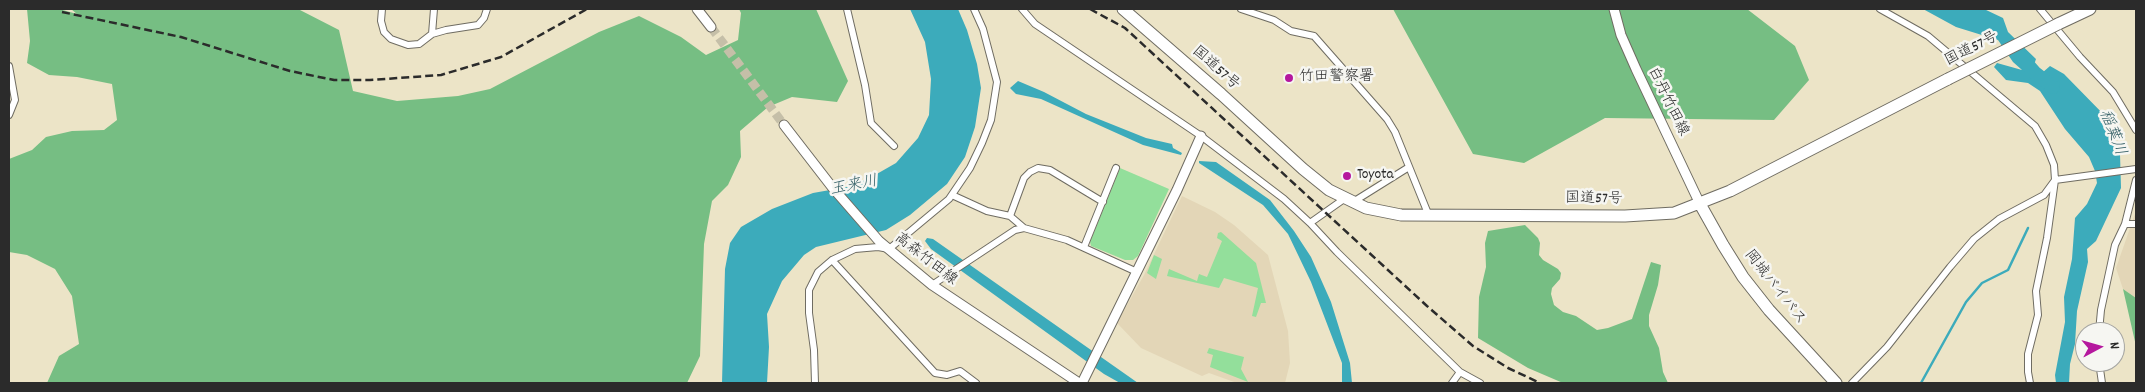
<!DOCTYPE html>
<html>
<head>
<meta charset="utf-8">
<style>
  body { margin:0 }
  #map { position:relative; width:2145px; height:392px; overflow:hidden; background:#ece4c7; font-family:Dekko,sans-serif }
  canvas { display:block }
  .frame { position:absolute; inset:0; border:10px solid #2b2b2b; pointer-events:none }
  .north { position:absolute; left:2075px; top:322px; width:50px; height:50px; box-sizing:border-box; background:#f6f6f2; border:1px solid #a5a5a2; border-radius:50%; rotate:84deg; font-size:14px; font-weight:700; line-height:20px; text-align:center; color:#2b2b2b }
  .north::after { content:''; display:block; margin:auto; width:18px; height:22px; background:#b5179e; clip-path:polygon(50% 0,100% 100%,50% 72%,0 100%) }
</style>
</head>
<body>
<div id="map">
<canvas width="2145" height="392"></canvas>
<div class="frame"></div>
<div class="north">N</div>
</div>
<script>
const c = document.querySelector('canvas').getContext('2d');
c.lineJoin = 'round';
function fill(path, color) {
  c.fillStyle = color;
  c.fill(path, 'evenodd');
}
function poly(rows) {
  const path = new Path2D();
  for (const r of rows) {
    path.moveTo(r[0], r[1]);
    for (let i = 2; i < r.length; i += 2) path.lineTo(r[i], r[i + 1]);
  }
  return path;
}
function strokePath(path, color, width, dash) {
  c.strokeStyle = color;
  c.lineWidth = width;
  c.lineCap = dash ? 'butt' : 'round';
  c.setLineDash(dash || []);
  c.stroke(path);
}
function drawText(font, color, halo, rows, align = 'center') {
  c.font = font + ' Dekko,"Klee One",sans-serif';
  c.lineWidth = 5;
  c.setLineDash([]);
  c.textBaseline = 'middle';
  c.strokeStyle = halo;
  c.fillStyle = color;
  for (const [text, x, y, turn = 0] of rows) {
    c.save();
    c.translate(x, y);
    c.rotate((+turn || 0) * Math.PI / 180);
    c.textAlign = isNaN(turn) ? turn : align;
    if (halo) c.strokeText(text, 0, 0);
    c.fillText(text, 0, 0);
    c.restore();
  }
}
const built = poly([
  [1182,196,1215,212,1234,225,1268,255,1288,331,1290,363,1285,383,1237,383,1209,373,1202,376,1141,348,1117,323,1144,275],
  [2136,211,2136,298,2123,289,2116,268]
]);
const green = poly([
  [1120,168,1169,189,1138,256,1133,260,1125,260,1091,246,1090,242],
  [1221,232,1256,263,1266,303,1261,303,1256,317,1252,316,1258,288,1224,278,1219,288,1167,276,1169,269,1197,281,1199,274,1207,277,1222,241,1217,238,1218,233],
  [1154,255,1162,259,1156,279,1147,273],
  [1209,348,1244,357,1241,369,1248,382,1210,367,1213,355,1207,353]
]);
const forest = poly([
  [27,9,59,9,77,14,71,9,298,9,339,30,353,91,397,101,458,96,490,89,599,32,639,16,681,37,706,55,738,40,741,13,739,9,816,9,848,81,837,102,792,97,768,107,740,131,741,157,728,185,712,201,704,244,700,356,687,383,47,383,59,356,79,344,72,296,55,269,27,255,9,252,9,159,32,150,46,137,72,131,104,130,117,120,112,84,77,77,49,75,27,63,30,41],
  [1393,9,1747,9,1795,46,1809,80,1774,120,1605,118,1524,163,1473,154],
  [1525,225,1538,238,1540,243,1539,255,1543,260,1558,269,1561,273,1560,279,1552,288,1551,294,1554,305,1563,312,1576,316,1597,330,1608,328,1632,319,1651,262,1661,265,1658,285,1649,315,1649,326,1659,348,1663,372,1668,383,1563,383,1528,368,1478,338,1479,297,1486,267,1485,243,1488,231],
  [2123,289,2136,298,2136,346]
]);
const water = poly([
  [910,9,958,9,967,30,977,64,981,88,975,127,965,157,947,184,910,215,886,230,816,247,804,255,782,281,767,314,769,347,767,383,722,383,725,269,730,243,741,227,772,209,813,193,847,187,868,179,896,163,918,138,929,115,931,79,925,42],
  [1923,9,1984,9,2003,18,2008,32,2036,59,2030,77,2034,80,2050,66,2064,74,2110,121,2120,154,2121,188,2096,241,2087,249,2088,262,2077,311,2075,344,2070,364,2069,383,2056,383,2055,375,2065,322,2064,297,2072,259,2075,218,2087,204,2097,183,2095,171,2089,157,2065,129,2040,91,2028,83,2006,80,1994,67,1997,63,2022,70,2013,62,1998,40,1956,27],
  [1018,81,1044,92,1086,114,1146,138,1172,144,1173,148,1182,153,1181,155,1143,145,1041,99,1016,94,1010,88],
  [1199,161,1216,162,1270,200,1294,231,1311,257,1331,302,1350,363,1352,383,1342,383,1342,363,1311,282,1288,234,1263,205,1199,163],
  [927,238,933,239,1138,383,1120,383,1104,374,931,249,925,241]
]);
const stream = poly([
  [1921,383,1966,302,1982,283,2008,270,2028,228]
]);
const river = poly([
  [2021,57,2035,73,2053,87]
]);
const secondaryTunnel = poly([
  [711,27,784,125]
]);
const minor = poly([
  [382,9,381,21,384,32,391,39,408,45,419,44,432,34,446,30,478,25,484,18,487,9],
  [847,9,865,85,871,123,894,146],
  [1022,9,1035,24,1201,136,1284,199,1310,223,1337,252,1460,372,1480,383],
  [1241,9,1274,20,1291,31,1314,36,1387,119,1395,132,1429,216],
  [1880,9,1928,36,2035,126,2046,145,2054,165,2055,180,2047,238,2036,291,2038,315,2028,354,2028,372,2030,383],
  [2040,9,2080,57,2113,92,2136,130],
  [432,34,434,9],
  [9,66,15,100,9,115],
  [952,195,987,211,1010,216,1024,228],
  [1353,202,1409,167],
  [1010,216,1024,178,1030,172,1038,168,1050,170,1103,202],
  [1310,223,1344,199],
  [2125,224,2136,224],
  [1084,247,1116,168],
  [832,260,935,373,947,375,960,371,976,383],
  [932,285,1015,230,1024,228,1067,240,1137,272],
  [2099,332,2101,310,2115,245,2125,224,2136,180],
  [2099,362,2102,383],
  [815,383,814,350,809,313,809,290,818,272,832,260,855,249,878,247,889,249,949,199,970,168,982,143,991,120,997,82,983,29,974,9],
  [1452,383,1460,372],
  [1852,383,1887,347,1950,267,1974,239,1999,219,2044,195,2055,180,2136,169]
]);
const tertiary = poly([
  [1082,383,1177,190,1201,136]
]);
const secondary = poly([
  [697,9,711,27],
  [1614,9,1621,35,1636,69,1700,204],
  [784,125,832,187,879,241,932,285,1079,383]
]);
const trunk = poly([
  [1123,9,1221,94,1303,169,1329,190,1366,208,1401,215,1625,216,1674,213,1730,191,1948,79],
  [2058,24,2090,9],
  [1700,204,1723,245,1743,277,1769,310,1836,383]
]);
const rail = poly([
  [1090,9,1125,28,1427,306,1473,346,1508,368,1540,383],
  [62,12,181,37,290,71,334,80,370,80,441,75,501,57,587,9]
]);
const trunkBridge = poly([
  [1948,79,2058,24]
]);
const markers = [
  [1289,78,5,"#b5179e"],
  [1347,176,5,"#b5179e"]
];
const streetNames = [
  ["国道57号",1972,50,-27],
  ["国道57号",1215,69,41],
  ["白丹竹田線",1667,102,64],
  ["国道57号",1594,200,1],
  ["高森竹田線",925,260,38],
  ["岡城バイパス",1774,288,52]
];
const poiNames = [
  ["竹田警察署",1299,78],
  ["Toyota",1357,176]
];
const waterNames = [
  ["稲葉川",2111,133,69],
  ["玉来川",854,187,-11]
];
fill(built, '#e3d6b7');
fill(green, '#93df9b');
fill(forest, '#76be83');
fill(water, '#3cabbb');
strokePath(stream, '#3cabbb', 2.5);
strokePath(river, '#3cabbb', 14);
strokePath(secondaryTunnel, '#c5bfa8', 9, [9, 4.5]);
strokePath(minor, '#6f6c62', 8);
strokePath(tertiary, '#6f6c62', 11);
strokePath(secondary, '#6f6c62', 11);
strokePath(trunk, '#6f6c62', 13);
strokePath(minor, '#fff', 6);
strokePath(tertiary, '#fff', 9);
strokePath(secondary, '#fff', 9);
strokePath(trunk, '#fff', 11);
strokePath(rail, '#2b2b2b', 2.5, [8, 4]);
strokePath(trunkBridge, '#6f6c62', 13, []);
strokePath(trunkBridge, '#fff', 11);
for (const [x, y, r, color] of markers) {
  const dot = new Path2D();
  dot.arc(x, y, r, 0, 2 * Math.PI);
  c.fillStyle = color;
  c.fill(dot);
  strokePath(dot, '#f6f6f2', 2);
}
drawText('15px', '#2b2b2b', '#f6f6f2', streetNames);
drawText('15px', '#2b2b2b', '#f6f6f2', poiNames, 'left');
drawText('italic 16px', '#325e65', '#f6f6f2', waterNames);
</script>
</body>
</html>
